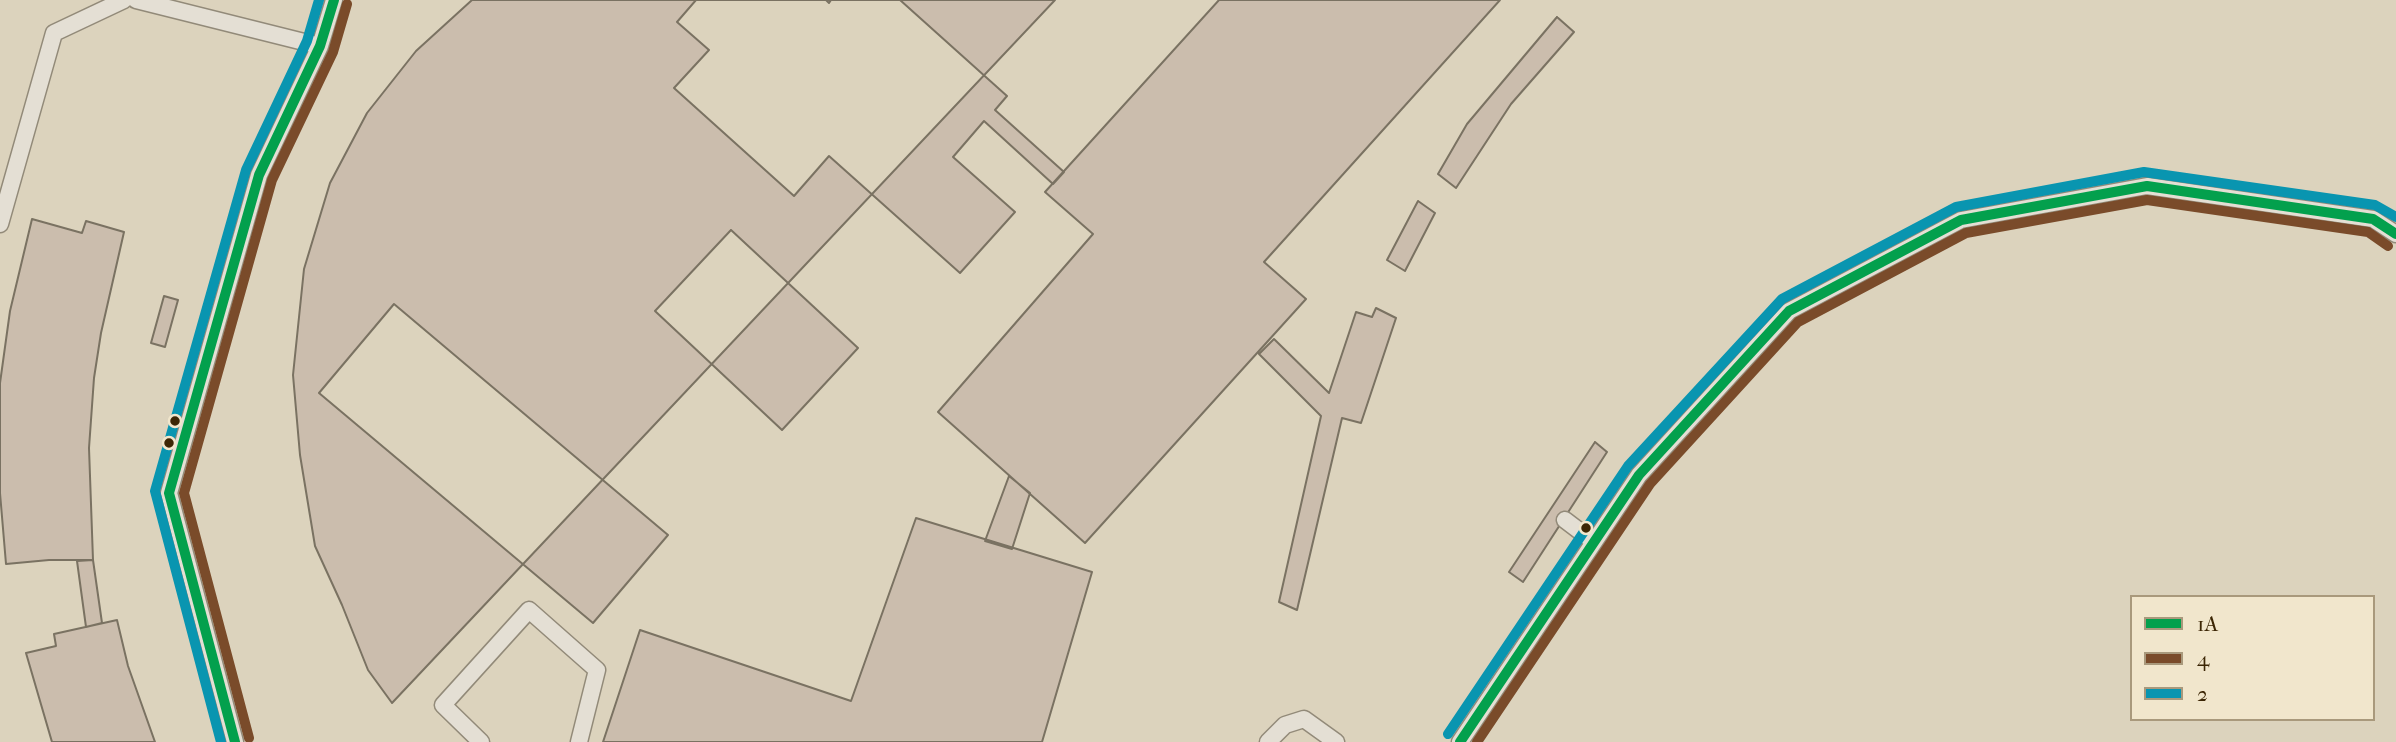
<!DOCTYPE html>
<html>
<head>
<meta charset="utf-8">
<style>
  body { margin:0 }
  #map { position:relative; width:2396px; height:742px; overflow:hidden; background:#dcd3bd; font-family:"IM FELL French Canon",serif }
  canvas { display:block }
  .legend { position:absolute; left:2130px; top:595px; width:245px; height:126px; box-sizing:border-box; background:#f1e6cc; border:2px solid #a9997c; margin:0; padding:9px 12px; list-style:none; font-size:21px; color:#3c2605 }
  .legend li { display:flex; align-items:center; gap:14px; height:35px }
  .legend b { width:35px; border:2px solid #a9997c }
</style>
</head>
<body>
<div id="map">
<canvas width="2396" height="742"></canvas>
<ul class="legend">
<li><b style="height:9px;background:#03a04d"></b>1A</li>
<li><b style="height:9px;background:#7a4b2a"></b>4</li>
<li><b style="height:9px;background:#0995b0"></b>2</li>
</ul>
</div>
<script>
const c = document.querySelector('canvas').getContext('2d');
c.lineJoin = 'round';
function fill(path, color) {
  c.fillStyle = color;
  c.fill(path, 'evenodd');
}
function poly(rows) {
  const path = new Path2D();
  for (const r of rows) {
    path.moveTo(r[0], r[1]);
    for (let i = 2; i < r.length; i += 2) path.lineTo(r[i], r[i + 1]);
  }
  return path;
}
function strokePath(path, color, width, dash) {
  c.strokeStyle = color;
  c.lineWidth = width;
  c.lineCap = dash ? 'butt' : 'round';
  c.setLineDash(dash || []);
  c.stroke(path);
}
const building = poly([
  [472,0,1055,0,392,703,368,670,342,605,315,546,300,455,293,375,304,269,330,183,367,113,416,51,472,0],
  [696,0,826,0,829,3,831,0,900,0,1007,96,995,110,1064,172,1053,184,984,121,953,157,1015,212,960,273,829,156,794,196,674,88,709,50,677,22,696,0],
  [1219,0,1500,0,1264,262,1306,299,1085,543,938,412,1093,234,1045,192,1219,0],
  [1557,17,1574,32,1511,104,1456,188,1438,174,1467,124,1557,17],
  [1418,201,1435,213,1405,271,1387,260,1418,201],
  [32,219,82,233,86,221,124,232,101,333,94,378,89,448,93,560,49,560,6,564,0,493,0,383,10,311,32,219],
  [731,230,858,348,782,430,655,311,731,230],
  [164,296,178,300,165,347,151,343,164,296],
  [394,304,668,535,593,623,319,393,394,304],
  [1376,308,1396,318,1361,423,1342,418,1297,610,1279,602,1321,416,1259,354,1274,339,1329,393,1356,312,1372,317,1376,308],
  [1595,442,1607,452,1523,582,1509,572,1595,442],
  [1009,476,1030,493,1012,549,985,541,1009,476],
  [916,518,1092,572,1042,742,603,742,640,630,851,701,916,518],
  [93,560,102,623,86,627,77,561,93,560],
  [117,620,128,666,155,742,52,742,26,653,56,646,54,634,117,620]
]);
const service = poly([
  [136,0,320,46],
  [0,224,54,33,124,0],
  [1565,520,1594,542],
  [235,742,169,493,259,175,320,46,334,0],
  [481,742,443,705,529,610,597,670,579,742],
  [1268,742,1285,725,1304,719,1336,742],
  [1460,742,1639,475,1789,311,1961,220,2147,186,2373,219,2396,234]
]);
const bus1 = poly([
  [235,742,169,493,259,175,320,46,334,0],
  [1460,742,1639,475,1789,311,1961,220,2147,186,2373,219,2396,234]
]);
const bus2 = poly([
  [249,738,184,493,272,180,333,52,347,4],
  [1477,742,1650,484,1798,322,1966,233,2147,200,2368,232,2388,246]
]);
const bus3 = poly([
  [1448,734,1628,466,1782,299,1956,207,2144,172,2375,205,2396,217],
  [221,742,155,491,246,170,307,41,319,0]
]);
const markers = [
  [175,421,6,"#3c2605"],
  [169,443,6,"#3c2605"],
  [1586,528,6,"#3c2605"]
];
fill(building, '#cbbdad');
strokePath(building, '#7a7262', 2);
strokePath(service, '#928a79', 19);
strokePath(service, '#e4dfd4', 16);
strokePath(bus1, '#03a04d', 10);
strokePath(bus2, '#7a4b2a', 10);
strokePath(bus3, '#0995b0', 10);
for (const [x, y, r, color] of markers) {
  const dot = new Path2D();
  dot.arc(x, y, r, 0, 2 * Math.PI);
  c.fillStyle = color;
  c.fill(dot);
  strokePath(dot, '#f1e6cc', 2.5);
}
</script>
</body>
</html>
